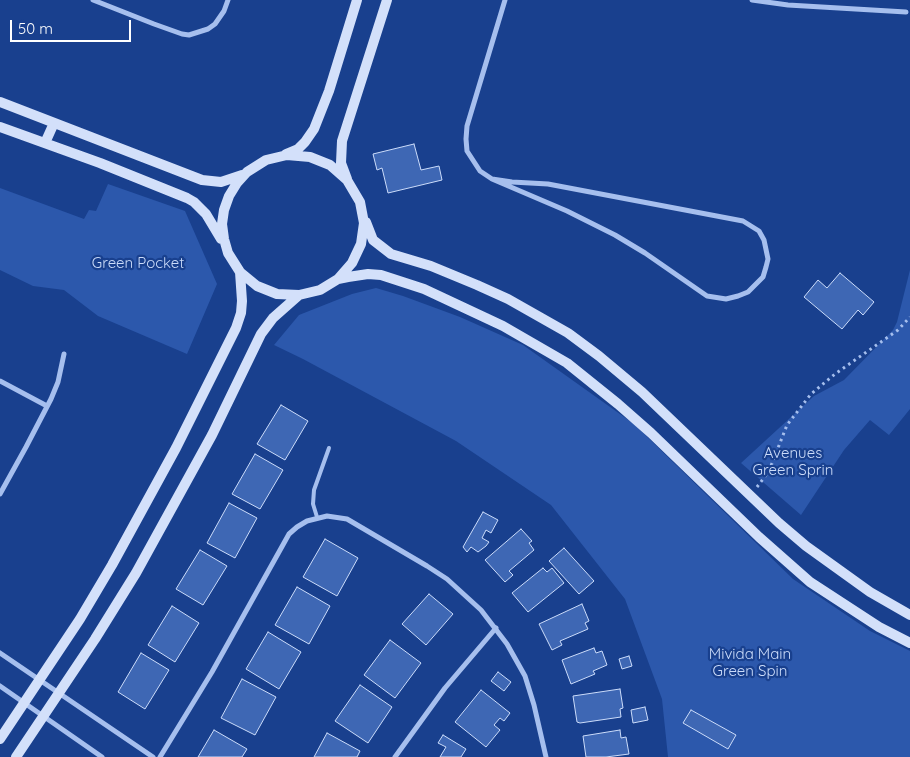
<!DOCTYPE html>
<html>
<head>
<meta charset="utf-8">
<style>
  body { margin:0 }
  #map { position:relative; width:910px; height:757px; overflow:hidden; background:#19408e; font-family:Quicksand,sans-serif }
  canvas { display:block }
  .scale { position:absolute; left:10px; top:20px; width:121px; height:22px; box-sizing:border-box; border:2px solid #fff; border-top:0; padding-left:6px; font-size:15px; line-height:18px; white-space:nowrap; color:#fff; -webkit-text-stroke:4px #19408e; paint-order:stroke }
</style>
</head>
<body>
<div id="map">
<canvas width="910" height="757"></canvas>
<div class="scale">50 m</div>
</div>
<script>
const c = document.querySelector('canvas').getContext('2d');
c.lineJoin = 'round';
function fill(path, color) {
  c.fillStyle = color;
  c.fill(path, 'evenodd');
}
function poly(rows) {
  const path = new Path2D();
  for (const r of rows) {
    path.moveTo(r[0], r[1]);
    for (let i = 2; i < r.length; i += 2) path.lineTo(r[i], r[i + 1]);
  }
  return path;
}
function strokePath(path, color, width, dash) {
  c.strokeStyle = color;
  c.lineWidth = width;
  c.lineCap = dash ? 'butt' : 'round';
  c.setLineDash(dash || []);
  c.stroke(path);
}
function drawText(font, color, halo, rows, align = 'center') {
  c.font = font + ' Quicksand,sans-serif';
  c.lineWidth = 4.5;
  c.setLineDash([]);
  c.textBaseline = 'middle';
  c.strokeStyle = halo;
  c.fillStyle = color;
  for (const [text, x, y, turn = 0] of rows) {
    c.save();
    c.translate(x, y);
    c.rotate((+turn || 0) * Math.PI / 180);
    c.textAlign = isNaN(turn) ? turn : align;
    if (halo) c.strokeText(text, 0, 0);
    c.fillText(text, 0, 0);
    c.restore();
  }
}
const green = poly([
  [108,184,185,211,217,284,187,354,98,316,64,290,33,286,0,270,0,188,84,219,89,210,96,211],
  [910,270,910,409,889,435,870,420,844,450,801,515,741,463,814,396,844,380,893,330,897,322],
  [376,288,403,296,460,317,523,345,634,424,793,579,870,631,910,651,910,757,668,757,662,699,625,599,551,505,456,441,303,359,274,345,299,315,352,294]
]);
const building = poly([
  [414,144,421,170,439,166,442,180,388,193,382,168,377,170,373,154,414,144],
  [840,273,874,302,863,315,858,310,842,329,804,297,818,280,827,288,840,273],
  [281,405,308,421,285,460,257,444,281,405],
  [255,454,283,470,260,509,232,494,255,454],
  [229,503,257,518,235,558,207,543,229,503],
  [483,512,498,520,491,533,486,530,482,538,489,542,486,546,478,552,471,547,467,552,463,547,483,512],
  [521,529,532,541,529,543,534,550,509,571,513,575,505,582,485,560,521,529],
  [325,539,358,558,337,596,303,577,325,539],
  [564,548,594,581,579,594,549,561,564,548],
  [200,550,227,566,203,605,176,589,200,550],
  [543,568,547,572,552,568,564,583,528,612,512,593,543,568],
  [297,587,330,606,309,644,275,625,297,587],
  [429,594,453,614,426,645,402,624,429,594],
  [582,604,589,621,585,623,588,629,560,641,562,645,552,650,539,624,582,604],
  [172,606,199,623,175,662,148,645,172,606],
  [268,632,301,652,279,689,246,669,268,632],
  [390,640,421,663,395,698,364,675,390,640],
  [594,648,596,653,602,651,607,665,593,671,595,674,571,684,562,660,594,648],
  [141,653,169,670,145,709,118,692,141,653],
  [629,656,632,666,622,669,619,659,629,656],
  [498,672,511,682,504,691,491,681,498,672],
  [242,679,276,697,255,735,221,718,242,679],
  [360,685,392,707,368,743,335,721,360,685],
  [620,689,623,708,620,709,621,717,580,723,577,722,573,696,620,689],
  [481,690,510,713,504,721,500,718,494,725,500,730,486,747,455,722,481,690],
  [645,707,648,720,633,723,631,710,645,707],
  [691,710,736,735,728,749,683,723,691,710],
  [214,730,247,749,242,757,198,757,214,730],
  [620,730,621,738,626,737,629,754,606,757,586,757,583,736,620,730],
  [327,733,360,751,357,757,314,757,327,733],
  [443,735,466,749,461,757,440,757,446,747,438,743,443,735]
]);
const path = poly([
  [757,487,769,471,787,425,811,394,835,374,898,330,910,317]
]);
const lane = poly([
  [317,517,313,504,314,490,329,448]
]);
const street = poly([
  [93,0,154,24,182,34,189,35,208,29,215,24,224,11,228,0],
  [752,0,788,5,906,12],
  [492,179,512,182,548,184,743,221,759,231,764,240,768,259,766,267,763,277,748,292,738,296,726,299,707,296,645,253,615,235,567,211,492,179,480,171,467,151,466,139,467,126,505,0],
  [0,381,47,406],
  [0,494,26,447,51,399,58,382,64,354],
  [0,653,153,757],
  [0,686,102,757],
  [160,757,212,672,289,534,297,527,307,521,327,516,347,519,427,566,447,579,481,610,507,644,525,676,534,705,546,757],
  [395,757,445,688,496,628]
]);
const secondary = poly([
  [0,102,202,180,221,182,242,175],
  [0,127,100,163,187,198,194,202,206,214,221,239],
  [45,143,54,123],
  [286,154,298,149,305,142,314,129,329,91,357,0],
  [347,179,341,163,342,141,387,0],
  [366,222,373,240,391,254,431,266,477,285,508,299,568,333,599,356,642,392,779,523,806,546,870,592,910,615],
  [338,279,352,263,361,244,364,223,360,202,347,180,330,165,310,157,287,155,266,160,247,172,237,183,229,196,224,210,222,224,224,239,228,253,240,272,257,286,277,294,299,295,320,290,338,279,348,277,368,274,381,275,424,289,503,326,567,363,618,404,651,433,759,537,810,582,879,627,910,643],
  [0,739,80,619,112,565,176,448,236,328,241,313,242,301,240,272],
  [16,757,95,639,136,573,212,435,261,334,273,318,299,295]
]);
const parkNames = [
  ["Green Pocket",138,263],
  ["Avenues",793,453],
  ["Green Sprin",793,470],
  ["Mivida Main",750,654],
  ["Green Spin",750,671]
];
fill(green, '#2c58ac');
fill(building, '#3e67b4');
strokePath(building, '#ccdcfa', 1);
strokePath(path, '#a6bfee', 3, [2.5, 4]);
strokePath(lane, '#a6bfee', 4);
strokePath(street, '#a6bfee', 5);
strokePath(secondary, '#d3e0fa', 10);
drawText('15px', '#ccdcfa', '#19408e', parkNames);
</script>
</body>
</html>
